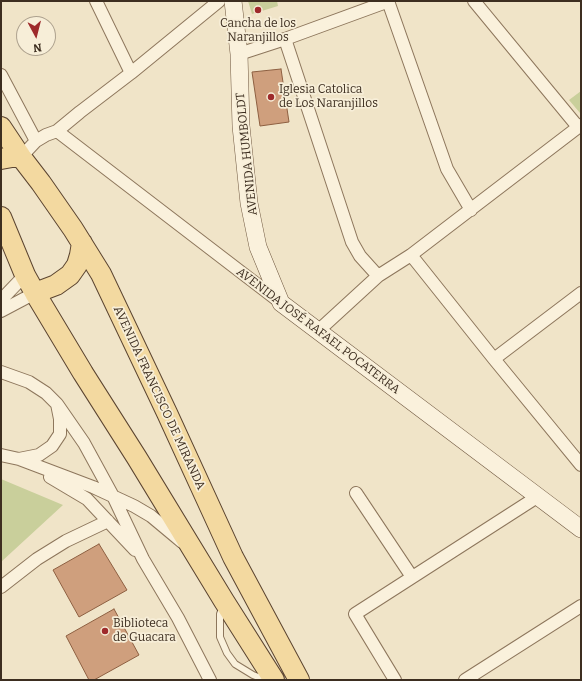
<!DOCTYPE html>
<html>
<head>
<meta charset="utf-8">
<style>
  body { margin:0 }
  #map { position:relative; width:582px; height:681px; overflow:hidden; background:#f0e4c8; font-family:Bitter,serif }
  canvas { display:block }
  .frame { position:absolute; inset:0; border:2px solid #3d2e20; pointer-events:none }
  .north { position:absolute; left:16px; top:16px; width:40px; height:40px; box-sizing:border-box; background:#f7eed8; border:1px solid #ada18e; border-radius:50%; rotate:173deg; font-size:11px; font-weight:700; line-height:16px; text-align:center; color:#3d2e20 }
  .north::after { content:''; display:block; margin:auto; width:14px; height:18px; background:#9e2a2b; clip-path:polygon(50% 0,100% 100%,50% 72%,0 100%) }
</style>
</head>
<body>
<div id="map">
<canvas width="582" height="681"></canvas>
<div class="frame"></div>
<div class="north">N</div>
</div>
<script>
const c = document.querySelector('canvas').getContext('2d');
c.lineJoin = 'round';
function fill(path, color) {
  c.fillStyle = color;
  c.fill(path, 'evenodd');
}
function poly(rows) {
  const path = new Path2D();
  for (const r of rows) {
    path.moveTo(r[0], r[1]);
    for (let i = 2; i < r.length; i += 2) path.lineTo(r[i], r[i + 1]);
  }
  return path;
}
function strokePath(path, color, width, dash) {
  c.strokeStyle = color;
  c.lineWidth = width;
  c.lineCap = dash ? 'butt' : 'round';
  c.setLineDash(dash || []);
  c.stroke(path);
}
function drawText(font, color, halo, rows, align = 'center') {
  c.font = font + ' Bitter,serif';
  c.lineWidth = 3.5;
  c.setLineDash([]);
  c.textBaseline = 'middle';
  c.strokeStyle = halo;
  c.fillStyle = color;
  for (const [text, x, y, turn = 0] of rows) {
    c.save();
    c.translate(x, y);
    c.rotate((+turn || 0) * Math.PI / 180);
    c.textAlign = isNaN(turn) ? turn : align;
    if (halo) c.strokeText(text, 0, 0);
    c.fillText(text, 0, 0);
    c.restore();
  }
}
const green = poly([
  [248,1,277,1,278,6,252,14],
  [581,91,581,112,580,113,569,100],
  [1,479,63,505,1,562]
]);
const building = poly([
  [281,69,289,122,260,126,252,72,281,69],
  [99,544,127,590,79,617,53,570,99,544],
  [114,609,139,655,94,680,89,680,66,636,114,609]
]);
const lane = poly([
  [223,606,220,614,220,637,227,653,235,664,253,675,266,680]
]);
const street = poly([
  [96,1,131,73],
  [388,1,447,169,471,210],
  [474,1,578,127],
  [285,39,352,242,360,256,378,276],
  [239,54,285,39,389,1],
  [1,75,36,141],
  [57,131,280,302],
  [21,157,36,141,46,135,57,131,80,112,131,73,219,1],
  [411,255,494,359,581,465],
  [1,300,25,275],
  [1,311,35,293],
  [318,331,378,276,411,255,581,125],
  [494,359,581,293],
  [1,372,29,382,46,393,57,404,60,419,60,434,52,446,39,455,19,459],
  [57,404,84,443,114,498,143,559,178,618,210,680],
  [1,455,19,459,93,487,134,506,151,516,175,536,182,542],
  [50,477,87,499,135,550],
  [356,493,412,577],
  [1,587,37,559,66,541,108,521],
  [395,680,355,614,537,497],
  [465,680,581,606]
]);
const secondary = poly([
  [233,1,239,54,241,126,249,203,258,247,281,303,581,529]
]);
const primary = poly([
  [1,127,21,157,41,183,73,229,101,274,167,413,233,557,299,680],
  [1,159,12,157,21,157],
  [1,217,25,275,35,293,83,373,137,458,224,601,274,680],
  [35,293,56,285,70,275,77,265,80,255,82,243]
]);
const markers = [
  [258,10,4,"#9e2a2b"],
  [271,97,4,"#9e2a2b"],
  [105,631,4,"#9e2a2b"]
];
const poiNames = [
  ["Cancha de los",258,24,"center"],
  ["Naranjillos",258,38,"center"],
  ["Iglesia Catolica",279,90],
  ["de Los Naranjillos",279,104],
  ["Biblioteca",113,624],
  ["de Guacara",113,638]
];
const streetNames = [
  ["AVENIDA HUMBOLDT",247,154,-96],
  ["AVENIDA JOSÉ RAFAEL POCATERRA",318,331,37],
  ["AVENIDA FRANCISCO DE MIRANDA",159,398,65]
];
fill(green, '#c9cf9b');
fill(building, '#cf9f7d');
strokePath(building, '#8d5f41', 1);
strokePath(lane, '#8d765c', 8);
strokePath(street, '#8d765c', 14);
strokePath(secondary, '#6f573f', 18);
strokePath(primary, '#5b4430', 22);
strokePath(lane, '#faf1dc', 6);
strokePath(street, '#faf1dc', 12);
strokePath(secondary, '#faf1dc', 17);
strokePath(primary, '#f3d9a0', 20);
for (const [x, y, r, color] of markers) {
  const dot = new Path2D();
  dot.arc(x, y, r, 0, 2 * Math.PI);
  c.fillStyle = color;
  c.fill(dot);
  strokePath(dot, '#f7eed8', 1.5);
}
drawText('12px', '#3d2e20', '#f7eed8', poiNames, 'left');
drawText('12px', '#3d2e20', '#f7eed8', streetNames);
</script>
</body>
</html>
